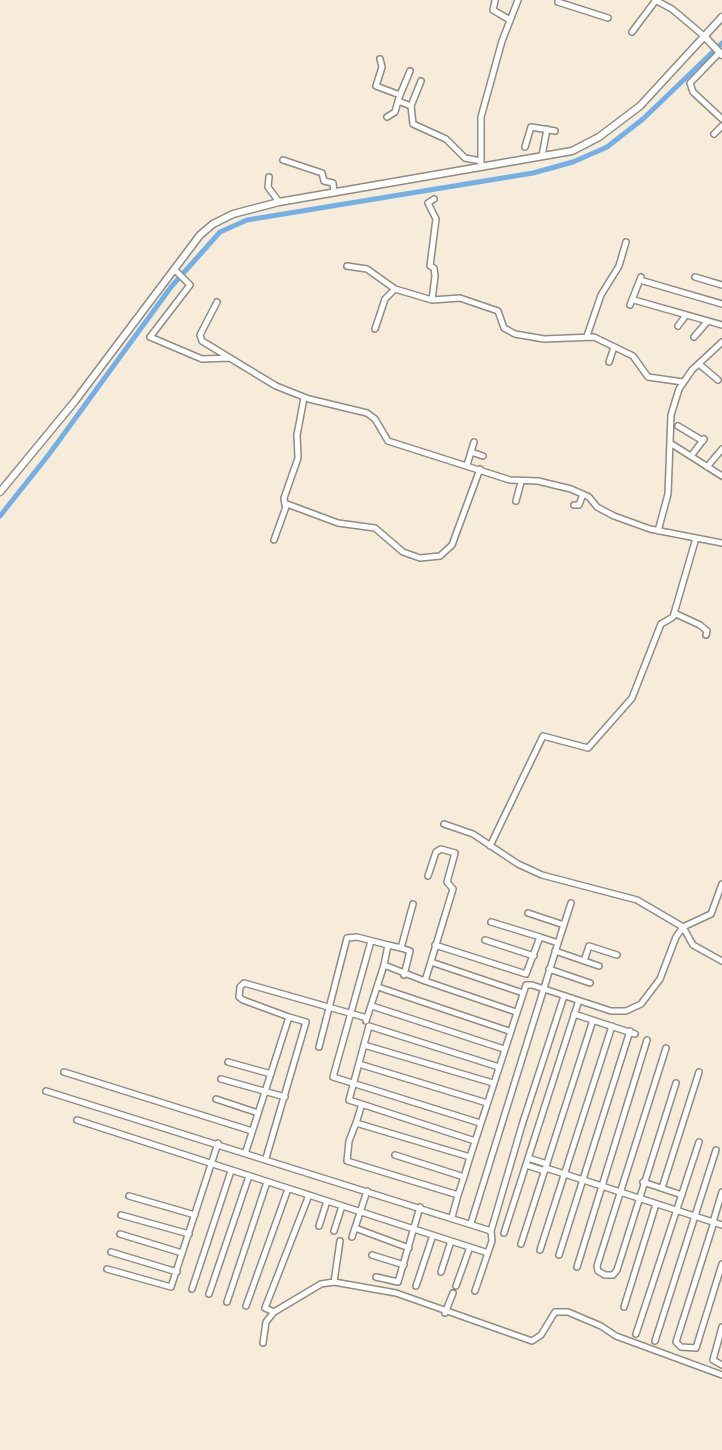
<!DOCTYPE html>
<html>
<head>
<meta charset="utf-8">
<style>
  body { margin:0 }
  canvas { display:block; background:#f7ecd9 }
</style>
</head>
<body>
<canvas width="722" height="1450"></canvas>
<script>
const c = document.querySelector('canvas').getContext('2d');
c.lineJoin = 'round';
function poly(rows) {
  const path = new Path2D();
  for (const r of rows) {
    path.moveTo(r[0], r[1]);
    for (let i = 2; i < r.length; i += 2) path.lineTo(r[i], r[i + 1]);
  }
  return path;
}
function strokePath(path, color, width, dash) {
  c.strokeStyle = color;
  c.lineWidth = width;
  c.lineCap = dash ? 'butt' : 'round';
  c.setLineDash(dash || []);
  c.stroke(path);
}
const canal = poly([
  [0,516,50,453,171,287,220,232,247,220,533,173,573,162,607,147,643,119,722,43]
]);
const minor = poly([
  [655,0,672,9,704,36],
  [495,1,493,10,510,20],
  [558,2,608,18],
  [632,32,656,0],
  [720,52,690,83,693,92,722,119],
  [380,59,382,67,376,86,400,95,398,101,411,106,413,124,446,139,465,158,481,161],
  [400,95,410,71],
  [411,106,421,81],
  [387,117,395,112,398,101],
  [714,134,722,126],
  [525,147,531,127,555,131],
  [542,156,547,129],
  [283,160,322,173,324,181,333,183,334,193],
  [481,167,481,117,502,41,518,0],
  [269,177,268,187,279,202],
  [347,266,367,269,395,289],
  [174,269,190,285,150,337,202,359,230,358],
  [695,277,722,285],
  [640,280,722,304],
  [432,300,435,276,434,268,430,266,436,219,428,203,434,199],
  [634,300,722,325],
  [217,302,200,335,202,341,276,386,309,399,367,413,375,419,388,441,510,480,538,481,571,489,589,497,597,507,614,516,650,529,722,543],
  [630,305,641,277],
  [678,326,686,315],
  [375,329,385,299,395,289,432,300,460,298,498,311,504,328,515,334,544,339,594,337,633,356,648,377,683,382],
  [587,336,601,295,619,266,626,242],
  [694,337,708,321],
  [609,362,614,347],
  [699,364,718,380],
  [678,426,703,441],
  [670,443,722,476],
  [471,452,483,456],
  [691,456,704,439],
  [467,465,474,442],
  [707,467,722,449],
  [516,501,521,482],
  [285,505,284,498,298,458,297,435,304,398],
  [574,505,579,505,583,494],
  [658,531,668,494,671,415,679,389,692,370,722,342],
  [274,540,287,504,338,523,375,528,403,552,420,558,440,556,452,545,480,469],
  [674,613,700,625,707,631,706,635],
  [444,824,473,834,518,864,542,875,637,900,683,927,693,945,722,961],
  [490,846,543,736,588,748,632,698,661,624,673,617,696,538],
  [413,904,401,948,388,945,384,965,425,981,453,889,447,882,455,853,441,849,436,852,428,876],
  [528,913,564,925],
  [485,940,534,956],
  [371,941,333,1077,480,1123],
  [558,943,571,903],
  [435,945,526,974,540,937,491,922],
  [401,948,410,951,404,975],
  [555,951,599,966],
  [584,961,589,946,617,955],
  [431,962,523,993],
  [549,969,590,983],
  [425,981,516,1012],
  [378,987,509,1031],
  [372,1006,504,1049],
  [574,1014,635,1034],
  [289,1017,243,1000,239,997,240,987,244,983,367,1018],
  [366,1021,384,965],
  [364,1045,493,1083],
  [319,1047,347,938,357,937,388,945],
  [666,1048,597,1266,598,1271,605,1275,613,1275,617,1270,676,1083],
  [228,1062,271,1074],
  [359,1064,487,1103],
  [64,1072,252,1131],
  [221,1079,285,1097],
  [46,1091,491,1231],
  [216,1099,258,1113],
  [362,1104,356,1123,470,1157,526,985,532,985,611,1011,626,1011,641,1004,660,979,676,937,683,927,711,914,722,884],
  [77,1120,488,1253],
  [356,1123,349,1141,347,1161,458,1195,464,1177],
  [475,1141,349,1100,369,1026,499,1067],
  [246,1151,289,1017,306,1022,266,1158],
  [395,1155,464,1177,470,1157],
  [528,1158,547,1164],
  [526,1165,545,1171],
  [546,1168,722,1225],
  [643,1182,682,1195],
  [662,1188,699,1072],
  [129,1196,195,1215],
  [121,1215,189,1234],
  [452,1217,458,1195],
  [713,1222,722,1192],
  [714,1222,676,1342,681,1347,696,1348,722,1264],
  [471,1223,558,943,540,937],
  [319,1226,327,1201],
  [355,1228,409,1248],
  [334,1231,342,1206],
  [504,1233,578,1003],
  [120,1234,182,1253],
  [352,1237,367,1191],
  [521,1244,593,1020],
  [540,1250,612,1026],
  [111,1252,177,1272],
  [372,1255,404,1265],
  [559,1255,630,1031],
  [577,1267,647,1040],
  [107,1269,171,1287,218,1143],
  [441,1272,451,1241],
  [376,1277,398,1282,420,1207],
  [334,1282,340,1241],
  [416,1286,433,1235],
  [456,1286,470,1247],
  [192,1289,231,1171],
  [475,1291,492,1241,491,1231,522,1125,564,996],
  [209,1294,249,1176],
  [227,1302,267,1182],
  [246,1306,288,1189],
  [624,1307,656,1204],
  [274,1312,265,1308,309,1195],
  [445,1313,453,1293],
  [722,1327,713,1360,722,1365],
  [636,1334,699,1142],
  [655,1341,716,1150],
  [263,1343,266,1322,274,1312,321,1284,334,1282,396,1293,532,1341,541,1335,555,1312,568,1312,601,1326,616,1336,722,1375]
]);
const tertiary = poly([
  [704,36,722,55],
  [0,492,75,401,200,235,213,224,233,214,279,202,572,151,599,137,640,106,722,17]
]);
strokePath(canal, '#74afe5', 5);
strokePath(minor, '#918c82', 8);
strokePath(tertiary, '#918c82', 9);
strokePath(minor, '#fff', 5);
strokePath(tertiary, '#fff', 6);
</script>
</body>
</html>
